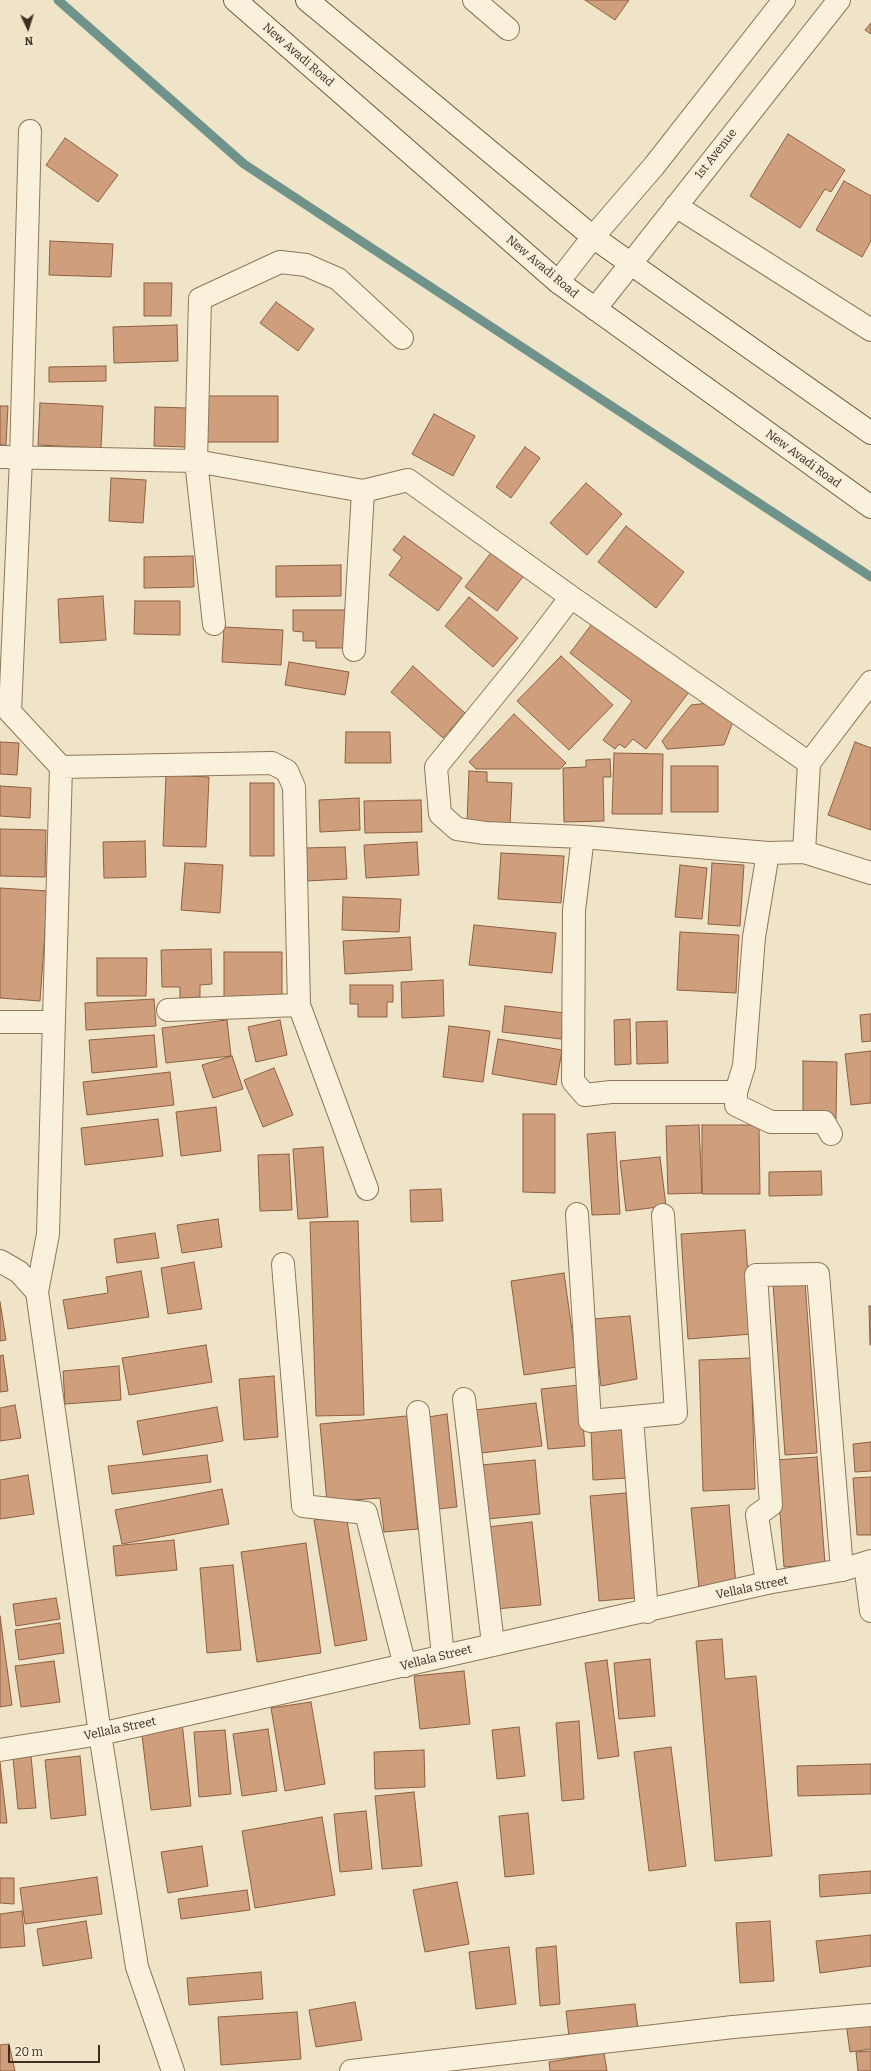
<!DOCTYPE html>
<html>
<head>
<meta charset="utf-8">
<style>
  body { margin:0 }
  #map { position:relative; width:871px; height:2071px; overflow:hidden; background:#f0e4c8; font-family:Bitter,serif }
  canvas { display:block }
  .north { position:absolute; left:8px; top:8px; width:40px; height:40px; -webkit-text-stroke:3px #f7eed8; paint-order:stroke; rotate:176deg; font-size:11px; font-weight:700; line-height:16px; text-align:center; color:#3d2e20 }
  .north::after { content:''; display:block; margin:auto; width:14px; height:18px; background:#3d2e20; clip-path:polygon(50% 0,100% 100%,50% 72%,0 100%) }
  .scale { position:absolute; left:8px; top:2045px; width:92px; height:18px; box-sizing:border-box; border:2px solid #3d2e20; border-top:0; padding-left:5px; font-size:12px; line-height:14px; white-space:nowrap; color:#3d2e20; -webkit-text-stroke:3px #f7eed8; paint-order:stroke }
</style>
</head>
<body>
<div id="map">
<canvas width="871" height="2071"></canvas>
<div class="north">N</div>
<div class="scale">20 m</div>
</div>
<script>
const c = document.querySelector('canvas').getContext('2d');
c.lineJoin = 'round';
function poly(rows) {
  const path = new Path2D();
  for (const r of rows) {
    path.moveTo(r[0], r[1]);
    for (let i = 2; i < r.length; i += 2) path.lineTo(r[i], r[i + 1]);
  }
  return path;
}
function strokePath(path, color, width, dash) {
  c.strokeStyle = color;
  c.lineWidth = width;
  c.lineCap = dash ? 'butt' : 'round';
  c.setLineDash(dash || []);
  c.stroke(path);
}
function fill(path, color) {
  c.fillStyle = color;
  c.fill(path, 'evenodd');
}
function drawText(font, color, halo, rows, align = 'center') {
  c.font = font + ' Bitter,serif';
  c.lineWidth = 3.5;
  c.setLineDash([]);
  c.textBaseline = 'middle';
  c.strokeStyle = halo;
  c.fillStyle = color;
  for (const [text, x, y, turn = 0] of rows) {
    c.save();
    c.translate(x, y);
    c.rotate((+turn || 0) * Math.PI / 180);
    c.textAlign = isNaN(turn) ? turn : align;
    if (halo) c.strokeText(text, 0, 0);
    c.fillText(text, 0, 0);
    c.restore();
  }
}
const stream = poly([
  [58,0,244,164,871,577]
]);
const building = poly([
  [585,0,629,0,615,20,585,0],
  [871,23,871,34,865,30,871,23],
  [788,134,845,170,831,192,825,189,800,228,750,196,788,134],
  [65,138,118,175,98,202,46,165,65,138],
  [844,181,871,196,871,241,862,257,816,230,844,181],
  [50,241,113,244,111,277,49,275,50,241],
  [144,283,172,283,171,316,144,316,144,283],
  [276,302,314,329,298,351,260,323,276,302],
  [177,325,178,361,114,363,113,327,177,325],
  [106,366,106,381,49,382,49,367,106,366],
  [202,396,278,396,278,442,202,442,202,396],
  [40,403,103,406,101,448,38,445,40,403],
  [0,406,8,406,6,445,0,445,0,406],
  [155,407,187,408,186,447,154,446,155,407],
  [434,414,475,436,453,476,412,454,434,414],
  [525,447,540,458,511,498,496,487,525,447],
  [111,478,146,480,143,523,109,521,111,478],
  [586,483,622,514,587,555,550,523,586,483],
  [626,526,684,572,656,608,598,562,626,526],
  [404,536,462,578,438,611,389,575,402,557,393,550,404,536],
  [496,546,528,570,497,611,465,587,496,546],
  [193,556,194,587,144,588,144,557,193,556],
  [341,565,341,596,276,597,276,566,341,565],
  [103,596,106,640,60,643,58,599,103,596],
  [469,597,518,638,493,667,445,626,469,597],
  [135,601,180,601,180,635,134,634,135,601],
  [293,610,347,610,347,648,316,648,316,641,303,641,303,632,293,631,293,610],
  [595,620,689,692,646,749,633,739,625,748,619,744,615,749,603,740,632,701,570,653,595,620],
  [224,627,283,630,281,665,222,662,224,627],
  [561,656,613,705,569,750,517,701,561,656],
  [289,662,349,672,345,695,285,685,289,662],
  [413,666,465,713,443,738,391,692,413,666],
  [709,703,734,719,724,745,667,749,662,741,691,705,709,703],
  [514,714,566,763,560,769,476,769,469,762,514,714],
  [346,732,390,732,391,763,345,763,346,732],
  [0,742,19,743,17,775,0,774,0,742],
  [855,742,871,748,871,830,828,815,855,742],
  [614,753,663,754,662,814,612,814,614,753],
  [610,759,611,777,603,777,604,821,564,822,563,768,586,767,586,760,610,759],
  [671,766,718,766,718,812,671,812,671,766],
  [469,771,487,772,487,782,512,783,510,824,467,823,469,771],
  [166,775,209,777,206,847,163,846,166,775],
  [250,783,274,783,274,856,250,856,250,783],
  [0,786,31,788,30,818,0,816,0,786],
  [359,798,360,830,320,832,319,800,359,798],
  [421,800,422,832,365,833,364,801,421,800],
  [0,829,46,830,45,877,0,876,0,829],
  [145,841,146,877,104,878,103,842,145,841],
  [417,842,419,875,366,878,364,845,417,842],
  [345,847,347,879,306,881,304,848,345,847],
  [501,853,564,856,561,903,498,899,501,853],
  [185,863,223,865,220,913,181,910,185,863],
  [712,863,744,865,740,926,708,924,712,863],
  [680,865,707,868,702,919,675,917,680,865],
  [0,888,48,891,40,1001,0,998,0,888],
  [343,897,401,899,399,932,342,930,343,897],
  [474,925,556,933,552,973,469,965,474,925],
  [680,932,739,935,736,993,677,990,680,932],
  [410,937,412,970,345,974,343,941,410,937],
  [211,949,212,984,200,985,200,997,180,998,180,987,162,987,161,950,211,949],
  [224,952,282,952,282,1000,224,1000,224,952],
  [97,958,147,958,146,996,97,996,97,958],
  [443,980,444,1016,402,1018,401,982,443,980],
  [350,985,393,985,393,1002,387,1002,387,1017,358,1017,358,1004,350,1004,350,985],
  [154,999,156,1026,86,1030,85,1003,154,999],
  [505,1006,565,1013,561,1039,502,1032,505,1006],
  [871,1014,871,1041,862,1042,860,1015,871,1014],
  [630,1019,631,1064,615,1065,614,1020,630,1019],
  [227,1020,231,1056,166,1063,162,1028,227,1020],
  [280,1020,287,1055,256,1062,248,1027,280,1020],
  [667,1021,668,1063,637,1064,636,1022,667,1021],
  [449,1026,490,1031,483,1082,443,1077,449,1026],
  [154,1035,157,1067,92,1073,89,1040,154,1035],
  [498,1039,562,1050,556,1085,492,1074,498,1039],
  [871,1051,871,1103,851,1105,845,1054,871,1051],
  [232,1056,243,1089,213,1098,202,1065,232,1056],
  [803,1061,837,1062,836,1119,803,1119,803,1061],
  [274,1068,293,1115,263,1127,244,1080,274,1068],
  [170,1072,174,1105,87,1115,83,1082,170,1072],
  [216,1107,221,1151,181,1156,176,1112,216,1107],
  [523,1114,555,1114,555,1193,523,1192,523,1114],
  [158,1119,163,1156,85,1165,81,1128,158,1119],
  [699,1125,702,1193,668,1194,666,1126,699,1125],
  [702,1125,759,1125,760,1194,702,1194,702,1125],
  [615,1132,620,1214,592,1215,587,1134,615,1132],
  [323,1147,328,1217,298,1219,293,1149,323,1147],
  [289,1154,292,1210,260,1211,258,1155,289,1154],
  [660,1157,666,1206,626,1211,620,1161,660,1157],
  [821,1171,822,1195,769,1196,769,1172,821,1171],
  [441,1189,443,1221,411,1222,410,1190,441,1189],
  [218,1219,222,1247,182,1253,177,1225,218,1219],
  [358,1221,364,1415,316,1416,310,1222,358,1221],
  [745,1230,752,1334,688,1339,681,1234,745,1230],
  [155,1233,159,1258,117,1263,114,1239,155,1233],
  [194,1262,202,1309,168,1314,161,1268,194,1262],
  [141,1271,149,1317,68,1329,63,1300,108,1293,106,1277,141,1271],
  [564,1273,577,1367,524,1375,511,1281,564,1273],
  [805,1281,817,1453,785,1455,773,1283,805,1281],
  [0,1302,6,1340,0,1341,0,1302],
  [869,1306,871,1306,871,1345,870,1345,869,1306],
  [630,1316,637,1379,601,1386,593,1319,630,1316],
  [206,1345,212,1382,129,1395,122,1358,206,1345],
  [3,1355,8,1391,0,1392,0,1356,3,1355],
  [751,1358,755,1489,703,1491,699,1360,751,1358],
  [119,1366,121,1400,65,1404,63,1371,119,1366],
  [274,1376,278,1437,244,1440,239,1379,274,1376],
  [579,1385,585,1446,548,1449,541,1389,579,1385],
  [536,1403,542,1446,481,1453,475,1410,536,1403],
  [15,1405,21,1438,0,1441,0,1408,15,1405],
  [217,1407,223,1441,143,1455,137,1421,217,1407],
  [447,1414,457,1507,438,1509,428,1417,447,1414],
  [407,1416,418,1529,384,1532,380,1498,327,1502,320,1424,407,1416],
  [624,1427,627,1478,593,1480,591,1429,624,1427],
  [871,1442,871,1471,855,1472,853,1444,871,1442],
  [207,1455,211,1482,112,1494,108,1466,207,1455],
  [817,1457,825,1564,784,1567,776,1460,817,1457],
  [535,1460,540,1514,487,1519,481,1465,535,1460],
  [28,1475,34,1514,0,1519,0,1480,28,1475],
  [871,1477,871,1535,857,1535,853,1478,871,1477],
  [222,1489,229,1524,122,1544,115,1510,222,1489],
  [626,1493,635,1598,599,1601,590,1496,626,1493],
  [729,1505,736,1585,699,1589,691,1508,729,1505],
  [346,1515,367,1640,335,1646,314,1520,346,1515],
  [532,1522,541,1605,495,1609,487,1527,532,1522],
  [174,1540,177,1570,116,1576,113,1546,174,1540],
  [306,1543,321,1653,257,1662,241,1552,306,1543],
  [233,1565,241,1650,207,1653,200,1568,233,1565],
  [56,1598,60,1619,16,1626,13,1604,56,1598],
  [0,1616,12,1705,0,1707,0,1616],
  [60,1623,64,1653,19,1660,15,1630,60,1623],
  [722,1639,725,1679,756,1676,772,1856,715,1861,696,1641,722,1639],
  [650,1659,655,1716,619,1719,614,1663,650,1659],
  [607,1660,619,1756,598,1759,585,1663,607,1660],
  [54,1661,60,1702,21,1707,15,1666,54,1661],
  [464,1671,470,1724,420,1729,414,1676,464,1671],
  [311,1702,325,1784,285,1791,271,1708,311,1702],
  [579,1721,584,1799,562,1801,556,1723,579,1721],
  [182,1722,191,1806,151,1810,141,1727,182,1722],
  [519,1727,525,1776,497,1779,492,1730,519,1727],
  [268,1729,277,1791,242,1796,233,1734,268,1729],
  [225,1730,231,1794,199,1797,194,1732,225,1730],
  [671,1747,686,1866,649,1871,634,1752,671,1747],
  [424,1750,425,1787,375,1789,374,1752,424,1750],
  [31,1756,36,1808,18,1809,13,1758,31,1756],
  [80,1756,86,1815,51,1819,45,1760,80,1756],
  [0,1763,7,1823,0,1823,0,1763],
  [871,1764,871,1794,798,1796,797,1766,871,1764],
  [414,1792,422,1866,382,1869,375,1796,414,1792],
  [366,1811,372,1869,340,1872,334,1814,366,1811],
  [528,1813,534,1874,505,1877,499,1816,528,1813],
  [322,1817,335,1895,255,1908,242,1831,322,1817],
  [202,1846,208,1886,168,1893,161,1852,202,1846],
  [871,1871,871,1893,820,1897,819,1875,871,1871],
  [97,1877,102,1914,25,1924,20,1888,97,1877],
  [0,1878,14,1878,14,1904,0,1903,0,1878],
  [457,1882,469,1944,425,1952,413,1890,457,1882],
  [247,1890,250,1910,181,1919,178,1899,247,1890],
  [22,1911,25,1946,0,1948,0,1914,22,1911],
  [86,1921,92,1958,43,1966,37,1929,86,1921],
  [770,1921,774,1981,740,1983,736,1923,770,1921],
  [871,1935,871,1966,820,1973,816,1941,871,1935],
  [556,1946,560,2004,540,2006,536,1948,556,1946],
  [509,1947,516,2004,476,2009,469,1952,509,1947],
  [261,1972,263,1999,189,2005,187,1978,261,1972],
  [355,2002,362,2040,316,2047,309,2010,355,2002],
  [635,2004,638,2029,569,2037,566,2011,635,2004],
  [297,2012,301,2059,221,2065,218,2017,297,2012],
  [871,2019,871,2049,850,2052,846,2023,871,2019],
  [9,2044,15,2071,0,2071,0,2045,9,2044],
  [871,2051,871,2071,858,2071,856,2052,871,2051],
  [604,2053,607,2071,550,2071,549,2062,604,2053]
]);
const minor = poly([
  [474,0,508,29],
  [30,131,21,458,10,712,61,767,48,1234,37,1292],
  [676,206,871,330],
  [0,457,196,461,363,491,408,480,571,597,809,763],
  [571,597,523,660,436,767,440,814,457,829,485,833,583,837,768,853,804,852,871,873],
  [214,624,196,461,200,299,280,262,306,265,338,279,402,338],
  [354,650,363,491],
  [61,767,272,763,287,771,294,787,299,1005,367,1189],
  [583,837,574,910,573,1081,585,1095,611,1092,736,1092],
  [804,852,809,763,871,682],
  [768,853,754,937,744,1066,736,1092,736,1105,771,1122,824,1122,831,1134],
  [168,1010,299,1005],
  [0,1022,53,1022],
  [577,1214,590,1421,676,1413,663,1215],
  [283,1264,303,1506,366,1513,405,1666],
  [464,1399,493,1644],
  [418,1412,443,1656],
  [632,1418,647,1612],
  [865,1564,871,1611],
  [767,1583,757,1515,771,1505,756,1275,818,1274,842,1570],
  [0,1750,100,1734],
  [351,2071,733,2027,871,2015]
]);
const tertiary = poly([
  [558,282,593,237,654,166,784,0],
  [595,309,839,0],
  [0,1261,19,1272,37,1292,100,1734,137,1967,173,2071],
  [100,1734,767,1583,842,1570,871,1561]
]);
const secondary = poly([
  [235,0,558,282,871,507],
  [307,0,593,237,871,433]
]);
const streetNames = [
  ["New Avadi Road",298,55,41],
  ["1st Avenue",716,154,-52],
  ["New Avadi Road",542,267,40],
  ["New Avadi Road",803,459,36],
  ["Vellala Street",752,1588,-12],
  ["Vellala Street",436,1658,-14],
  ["Vellala Street",120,1729,-12]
];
strokePath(stream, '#6f938a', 9);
fill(building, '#cf9f7d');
strokePath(building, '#8d5f41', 1);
strokePath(minor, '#8d765c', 24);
strokePath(tertiary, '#8d765c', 24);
strokePath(secondary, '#6f573f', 24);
strokePath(minor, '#faf1dc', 22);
strokePath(tertiary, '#faf1dc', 22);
strokePath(secondary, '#faf1dc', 22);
drawText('12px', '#3d2e20', '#f7eed8', streetNames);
</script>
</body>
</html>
